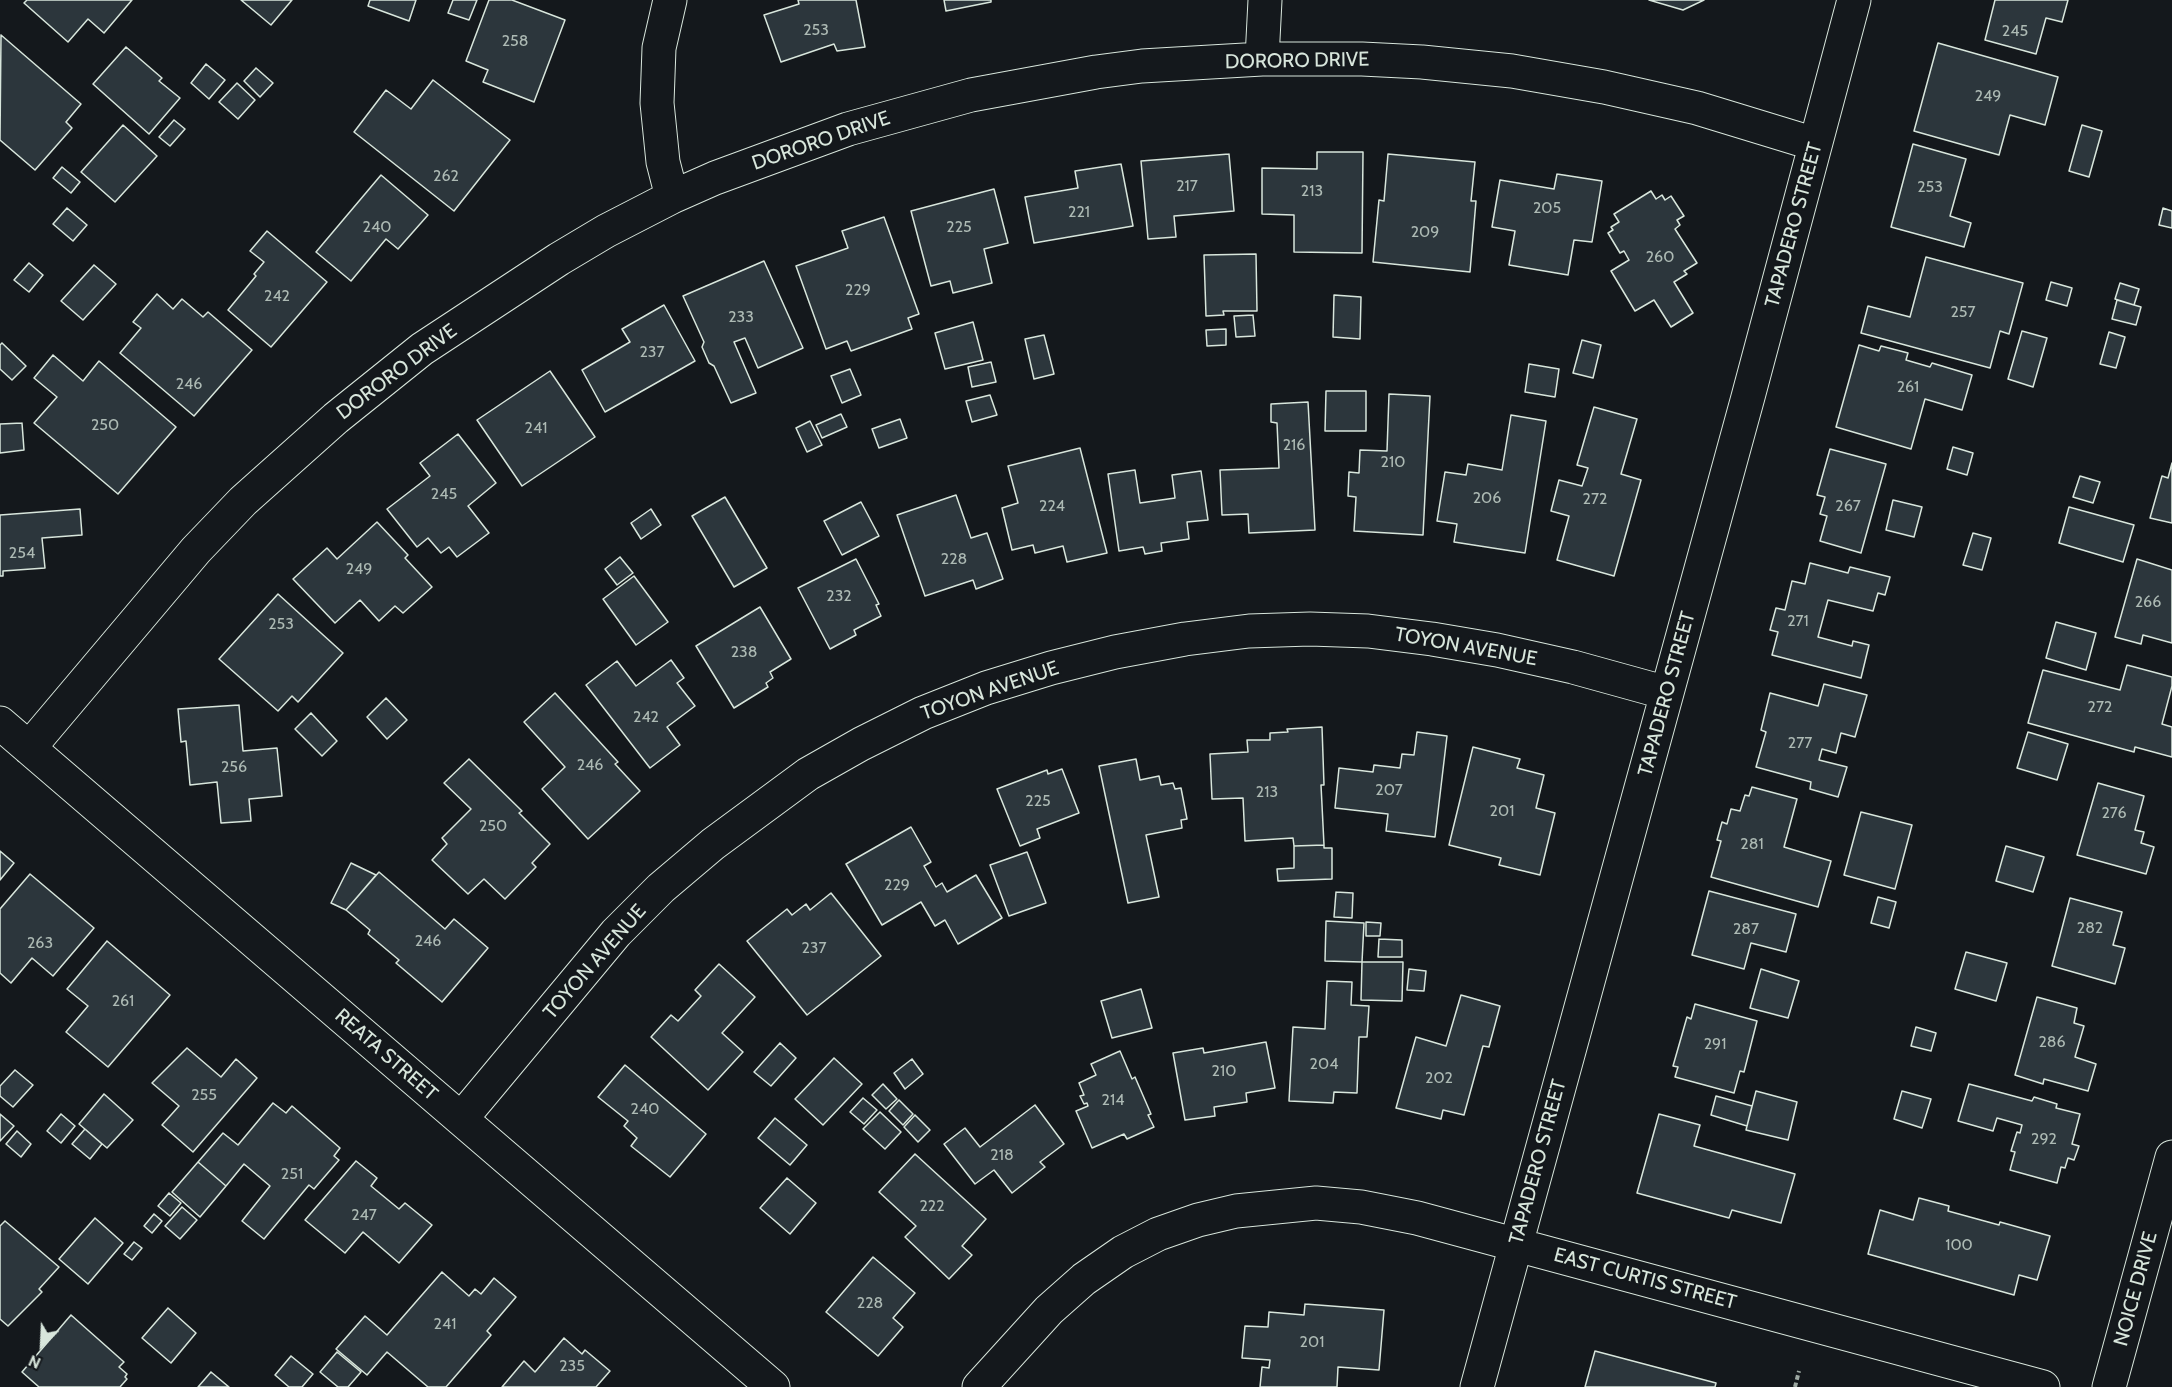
<!DOCTYPE html>
<html>
<head>
<meta charset="utf-8">
<style>
  body { margin:0 }
  #map { position:relative; width:2172px; height:1387px; overflow:hidden; background:#14181c; font-family:Cabin,sans-serif }
  canvas { display:block }
  .north { position:absolute; left:12px; top:1315px; width:60px; height:60px; -webkit-text-stroke:4px #14181c; paint-order:stroke; rotate:204deg; font-size:16px; font-weight:700; line-height:24px; text-align:center; color:#d8e6dc }
  .north::after { content:''; display:block; margin:auto; width:21px; height:27px; background:#d8e6dc; clip-path:polygon(50% 0,100% 100%,50% 72%,0 100%) }
</style>
</head>
<body>
<div id="map">
<canvas width="2172" height="1387"></canvas>
<div class="north">N</div>
</div>
<script>
const c = document.querySelector('canvas').getContext('2d');
c.lineJoin = 'round';
function fill(path, color) {
  c.fillStyle = color;
  c.fill(path, 'evenodd');
}
function poly(rows) {
  const path = new Path2D();
  for (const r of rows) {
    path.moveTo(r[0], r[1]);
    for (let i = 2; i < r.length; i += 2) path.lineTo(r[i], r[i + 1]);
  }
  return path;
}
function strokePath(path, color, width, dash) {
  c.strokeStyle = color;
  c.lineWidth = width;
  c.lineCap = dash ? 'butt' : 'round';
  c.setLineDash(dash || []);
  c.stroke(path);
}
function drawText(font, color, halo, rows, align = 'center') {
  c.font = font + ' Cabin,sans-serif';
  c.lineWidth = 4.5;
  c.setLineDash([]);
  c.textBaseline = 'middle';
  c.strokeStyle = halo;
  c.fillStyle = color;
  for (const [text, x, y, turn = 0] of rows) {
    c.save();
    c.translate(x, y);
    c.rotate((+turn || 0) * Math.PI / 180);
    c.textAlign = isNaN(turn) ? turn : align;
    if (halo) c.strokeText(text, 0, 0);
    c.fillText(text, 0, 0);
    c.restore();
  }
}
const building = poly([
  [27,0,132,0,104,33,88,19,68,42,24,3,27,0],
  [241,0,292,0,271,25,241,0],
  [370,0,416,0,409,21,368,6,370,0],
  [453,0,477,0,469,20,448,13,453,0],
  [489,0,512,0,565,20,534,102,483,82,488,70,466,61,489,0],
  [798,0,856,0,865,47,837,51,834,44,781,62,764,15,799,4,798,0],
  [944,0,991,0,991,2,946,11,944,0],
  [1649,0,1704,0,1683,10,1649,0],
  [1995,0,2068,0,2062,22,2046,18,2036,54,1985,40,1995,0],
  [1,35,81,104,66,122,72,128,35,170,0,140,1,35],
  [1938,43,2058,77,2045,125,2010,115,1999,155,1914,131,1938,43],
  [126,47,162,78,159,81,180,98,149,134,93,84,126,47],
  [206,64,225,80,209,99,191,83,206,64],
  [256,68,273,83,260,97,244,81,256,68],
  [433,80,510,140,454,211,354,132,386,90,411,109,433,80],
  [237,83,255,100,238,119,219,102,237,83],
  [174,120,185,129,170,146,159,137,174,120],
  [123,125,157,156,115,202,81,172,123,125],
  [2082,125,2102,131,2089,177,2069,171,2082,125],
  [1913,144,1966,159,1950,216,1971,223,1964,247,1891,227,1913,144],
  [1317,152,1363,152,1362,253,1294,252,1294,215,1262,214,1262,168,1317,169,1317,152],
  [1229,154,1234,211,1174,216,1176,237,1148,239,1141,161,1229,154],
  [1388,154,1475,162,1471,201,1476,201,1470,272,1373,262,1379,200,1384,201,1388,154],
  [1121,164,1133,226,1034,243,1025,197,1078,188,1075,171,1121,164],
  [62,167,80,182,71,193,53,178,62,167],
  [1557,174,1602,181,1592,242,1574,240,1568,275,1509,265,1515,231,1492,227,1500,180,1554,189,1557,174],
  [381,175,428,215,398,249,386,239,351,281,316,252,381,175],
  [994,189,1008,243,984,249,992,283,953,293,950,281,931,286,911,211,994,189],
  [1651,191,1656,199,1662,195,1665,200,1671,196,1684,216,1677,220,1680,225,1675,229,1697,263,1684,271,1687,274,1674,282,1693,313,1671,327,1654,300,1635,311,1611,271,1629,260,1624,251,1620,253,1608,233,1613,230,1611,227,1619,222,1614,214,1651,191],
  [67,208,87,225,73,241,53,224,67,208],
  [2163,208,2172,211,2172,228,2159,225,2163,208],
  [884,217,919,314,908,318,912,329,851,351,847,341,826,349,796,266,848,248,842,231,884,217],
  [267,231,327,282,271,347,228,310,256,276,254,274,264,262,250,251,267,231],
  [1256,254,1257,311,1223,311,1224,315,1206,316,1204,255,1256,254],
  [1926,257,2023,283,2009,334,2000,331,1990,368,1861,333,1868,306,1910,317,1926,257],
  [764,261,803,348,758,368,745,338,734,342,756,393,731,403,714,366,709,363,702,347,704,342,683,296,764,261],
  [29,263,43,275,29,292,14,280,29,263],
  [94,265,116,284,83,320,61,301,94,265],
  [2051,282,2072,288,2067,306,2046,300,2051,282],
  [2120,283,2139,289,2134,305,2115,299,2120,283],
  [157,294,173,309,182,299,203,317,208,312,252,350,194,416,120,353,141,328,133,322,157,294],
  [1334,295,1361,297,1360,339,1333,337,1334,295],
  [2117,300,2141,307,2136,325,2112,319,2117,300],
  [664,305,695,361,605,412,582,370,630,342,622,329,664,305],
  [1253,315,1255,336,1236,337,1234,316,1253,315],
  [973,322,983,360,945,369,935,333,973,322],
  [1226,329,1226,345,1207,346,1206,330,1226,329],
  [2022,331,2047,338,2033,387,2008,379,2022,331],
  [2109,332,2125,337,2116,368,2100,364,2109,332],
  [1044,335,1054,374,1034,379,1025,339,1044,335],
  [1582,340,1601,345,1593,378,1573,373,1582,340],
  [2,343,26,366,12,380,0,369,0,345,2,343],
  [1859,345,1879,351,1881,346,1908,353,1906,360,1930,367,1932,363,1972,375,1962,410,1925,399,1911,449,1836,427,1859,345],
  [53,355,83,381,99,361,176,427,118,494,34,423,57,397,34,378,53,355],
  [991,362,996,382,972,387,968,367,991,362],
  [1529,364,1559,369,1555,397,1525,392,1529,364],
  [850,369,861,395,842,403,831,376,850,369],
  [550,371,595,437,522,486,477,420,550,371],
  [1326,391,1366,391,1366,431,1325,431,1326,391],
  [1389,394,1430,396,1423,535,1354,531,1356,497,1348,496,1349,472,1359,473,1360,450,1387,451,1389,394],
  [990,395,997,415,972,422,966,401,990,395],
  [1308,402,1315,530,1249,533,1248,514,1222,515,1220,470,1279,468,1277,423,1271,422,1271,404,1308,402],
  [1594,407,1637,419,1621,474,1641,480,1614,576,1557,560,1569,516,1551,511,1559,480,1582,486,1588,468,1577,465,1594,407],
  [841,414,847,427,822,438,816,425,841,414],
  [1511,415,1546,421,1525,553,1454,542,1457,524,1437,521,1445,472,1466,475,1468,464,1502,470,1511,415],
  [900,419,907,438,879,448,872,429,900,419],
  [810,421,822,445,807,452,796,428,810,421],
  [22,423,24,450,0,453,0,424,22,423],
  [458,434,496,483,468,506,489,533,457,557,449,547,441,553,428,538,417,547,387,509,430,476,420,463,458,434],
  [1953,447,1973,453,1967,475,1947,469,1953,447],
  [1080,448,1107,553,1067,562,1063,546,1035,553,1033,545,1012,550,1002,508,1018,503,1008,466,1080,448],
  [1830,449,1886,464,1861,553,1820,541,1827,516,1820,514,1825,497,1817,495,1830,449],
  [2172,463,2172,523,2150,518,2162,476,2168,478,2172,463],
  [1135,470,1140,503,1175,498,1172,475,1201,471,1208,520,1187,522,1189,539,1161,543,1162,551,1145,554,1143,547,1119,551,1108,474,1135,470],
  [2080,476,2100,482,2093,503,2073,497,2080,476],
  [956,495,971,538,987,533,1003,579,976,589,973,580,925,596,897,515,956,495],
  [725,497,767,568,734,587,692,516,725,497],
  [1893,500,1922,507,1914,537,1886,530,1893,500],
  [861,502,879,536,842,555,824,521,861,502],
  [2069,507,2134,525,2123,562,2059,543,2069,507],
  [80,509,82,535,42,538,45,568,3,571,3,576,0,576,0,515,80,509],
  [651,509,661,525,641,539,631,523,651,509],
  [377,522,408,555,405,558,432,587,403,613,395,606,379,621,360,600,335,623,293,579,327,548,337,559,377,522],
  [1973,533,1991,538,1982,570,1963,565,1973,533],
  [620,557,633,573,617,585,605,569,620,557],
  [856,559,879,604,876,605,881,616,854,630,856,635,830,649,798,588,856,559],
  [2137,559,2172,570,2172,643,2143,635,2141,644,2115,637,2137,559],
  [1810,563,1848,573,1850,567,1890,577,1885,595,1878,593,1873,611,1828,600,1818,637,1852,646,1853,641,1869,645,1861,678,1772,655,1778,632,1770,630,1776,608,1785,610,1792,581,1805,584,1810,563],
  [634,576,668,622,636,645,603,599,634,576],
  [278,594,343,653,298,702,292,696,278,711,219,659,278,594],
  [760,607,791,659,770,672,773,678,766,683,768,687,734,708,696,646,760,607],
  [2056,622,2096,633,2086,670,2046,658,2056,622],
  [671,660,684,678,677,683,695,706,667,727,680,745,650,768,586,685,617,661,636,686,671,660],
  [2127,665,2172,677,2172,686,2162,724,2172,727,2172,757,2135,747,2134,752,2028,723,2043,670,2120,690,2127,665],
  [1824,684,1867,695,1855,737,1841,733,1836,753,1822,749,1819,760,1847,767,1838,797,1810,789,1811,782,1756,767,1766,732,1761,730,1770,693,1818,706,1824,684],
  [555,693,618,762,615,764,640,791,588,839,542,789,565,767,524,722,555,693],
  [386,698,407,720,387,739,367,717,386,698],
  [239,705,243,751,277,748,282,796,249,799,251,821,221,823,217,782,190,785,186,741,181,742,178,709,239,705],
  [311,713,337,741,322,756,295,729,311,713],
  [1322,727,1324,785,1321,785,1324,845,1294,846,1293,838,1245,841,1243,798,1212,799,1210,754,1248,752,1247,740,1270,740,1270,733,1288,732,1287,729,1322,727],
  [1417,732,1447,736,1435,837,1386,831,1388,814,1335,808,1339,768,1373,772,1374,765,1400,768,1402,754,1414,755,1417,732],
  [2028,732,2068,744,2057,780,2017,768,2028,732],
  [1473,747,1520,759,1517,768,1544,775,1536,808,1555,813,1540,875,1499,865,1501,858,1449,845,1473,747],
  [469,759,522,811,519,813,550,844,532,863,536,867,505,899,484,879,468,894,432,860,447,844,442,838,471,809,444,783,469,759],
  [1136,759,1140,780,1159,776,1161,785,1173,783,1175,789,1181,788,1187,819,1181,820,1182,828,1146,835,1159,897,1128,903,1099,766,1136,759],
  [1062,769,1079,813,1037,829,1040,838,1020,846,997,789,1047,770,1048,774,1062,769],
  [2098,783,2144,796,2135,830,2144,832,2141,843,2154,847,2146,874,2077,855,2098,783],
  [1752,787,1797,799,1784,847,1831,861,1818,907,1711,877,1721,841,1717,840,1722,822,1727,824,1731,809,1740,811,1745,795,1749,796,1752,787],
  [1861,812,1912,825,1895,889,1844,875,1861,812],
  [911,827,931,862,924,866,936,887,942,883,947,892,976,875,1002,918,958,944,945,920,935,926,921,902,882,925,846,864,911,827],
  [1324,845,1324,848,1332,848,1332,879,1278,881,1277,869,1294,868,1294,846,1324,845],
  [2006,846,2044,857,2033,892,1996,881,2006,846],
  [0,851,14,863,0,880,0,851],
  [1027,852,1046,903,1009,916,990,865,1027,852],
  [351,863,376,875,346,910,331,903,351,863],
  [379,872,445,929,454,919,488,948,442,1002,396,963,399,960,368,934,370,930,346,910,379,872],
  [30,874,94,928,53,976,32,958,11,983,0,973,0,909,30,874],
  [1709,891,1796,914,1786,952,1751,943,1744,969,1692,955,1709,891],
  [1336,892,1353,893,1352,918,1334,917,1336,892],
  [831,893,881,956,807,1015,747,941,787,909,792,915,806,904,810,910,831,893],
  [1878,897,1896,902,1889,928,1871,923,1878,897],
  [2070,898,2122,912,2113,945,2125,948,2115,984,2052,966,2070,898],
  [1326,921,1364,923,1362,962,1325,961,1326,921],
  [1366,922,1381,923,1380,936,1366,936,1366,922],
  [1379,939,1402,940,1402,957,1378,957,1379,939],
  [107,941,170,995,108,1067,66,1032,88,1006,67,989,107,941],
  [1966,952,2007,963,1996,1001,1955,989,1966,952],
  [1362,962,1403,962,1402,1001,1361,1000,1362,962],
  [719,964,755,997,722,1033,743,1052,708,1090,651,1037,671,1015,678,1021,701,996,695,990,719,964],
  [1409,969,1426,971,1424,991,1407,990,1409,969],
  [1761,969,1799,981,1788,1018,1750,1008,1761,969],
  [1327,981,1352,982,1351,1005,1369,1006,1367,1037,1359,1037,1357,1093,1334,1092,1333,1103,1289,1101,1293,1027,1325,1029,1327,981],
  [1141,989,1152,1028,1112,1038,1101,1001,1141,989],
  [1461,995,1500,1006,1489,1047,1483,1046,1464,1115,1443,1110,1441,1119,1396,1108,1416,1037,1446,1046,1461,995],
  [2037,997,2077,1008,2074,1023,2084,1026,2075,1057,2096,1064,2088,1091,2044,1079,2043,1084,2015,1075,2037,997],
  [1695,1004,1757,1021,1744,1072,1740,1071,1734,1093,1675,1077,1678,1067,1673,1066,1687,1017,1691,1019,1695,1004],
  [1916,1027,1936,1033,1931,1051,1911,1046,1916,1027],
  [1266,1042,1275,1088,1246,1093,1247,1102,1214,1107,1215,1116,1185,1120,1173,1053,1203,1048,1204,1053,1266,1042],
  [780,1043,796,1058,771,1086,754,1072,780,1043],
  [187,1048,221,1077,236,1059,257,1078,193,1152,162,1125,179,1106,152,1083,187,1048],
  [1120,1051,1132,1079,1135,1077,1151,1114,1148,1115,1154,1127,1127,1139,1124,1134,1092,1148,1076,1111,1088,1106,1087,1103,1084,1104,1080,1096,1084,1095,1079,1083,1096,1075,1091,1064,1120,1051],
  [834,1058,862,1084,823,1125,795,1099,834,1058],
  [912,1059,923,1074,905,1089,894,1073,912,1059],
  [625,1065,706,1134,670,1177,631,1146,637,1138,624,1126,628,1121,598,1097,625,1065],
  [15,1070,33,1085,13,1107,0,1096,0,1086,15,1070],
  [883,1084,897,1099,886,1109,872,1095,883,1084],
  [1969,1084,2032,1101,2034,1097,2057,1104,2056,1108,2080,1114,2072,1144,2079,1146,2074,1160,2068,1158,2065,1168,2061,1167,2057,1183,2010,1170,2015,1152,2011,1151,2017,1132,2020,1133,2022,1125,1997,1118,1993,1131,1958,1121,1969,1084],
  [1756,1091,1797,1102,1788,1140,1746,1130,1756,1091],
  [1902,1091,1931,1099,1922,1128,1894,1119,1902,1091],
  [104,1094,133,1120,107,1148,79,1124,104,1094],
  [1716,1096,1752,1106,1747,1126,1711,1115,1716,1096],
  [863,1098,877,1110,864,1124,850,1112,863,1098],
  [899,1100,913,1114,903,1125,889,1111,899,1100],
  [273,1103,286,1113,292,1106,340,1148,334,1156,339,1160,314,1189,309,1185,264,1239,242,1221,270,1186,244,1164,226,1186,198,1162,223,1133,238,1145,273,1103],
  [1035,1105,1064,1144,1040,1162,1045,1167,1012,1193,994,1170,975,1184,944,1144,965,1128,980,1147,1035,1105],
  [880,1112,901,1132,885,1149,863,1129,880,1112],
  [0,1114,14,1126,0,1141,0,1114],
  [61,1114,75,1126,61,1143,47,1131,61,1114],
  [1659,1114,1700,1125,1694,1146,1795,1174,1781,1223,1732,1210,1729,1218,1637,1193,1659,1114],
  [915,1115,930,1130,918,1142,904,1127,915,1115],
  [775,1118,807,1145,790,1165,758,1138,775,1118],
  [85,1129,102,1144,90,1159,72,1144,85,1129],
  [17,1131,31,1144,21,1157,6,1144,17,1131],
  [915,1154,986,1219,962,1246,972,1255,949,1279,905,1237,916,1226,879,1192,915,1154],
  [356,1161,377,1178,371,1186,399,1209,405,1203,432,1225,399,1263,363,1232,345,1253,305,1220,356,1161],
  [198,1162,226,1186,200,1217,172,1192,198,1162],
  [787,1178,816,1203,790,1234,760,1208,787,1178],
  [169,1193,181,1203,170,1216,158,1206,169,1193],
  [1919,1198,1949,1206,1948,1211,1999,1225,2000,1222,2050,1236,2037,1280,2019,1275,2014,1295,1868,1254,1880,1210,1913,1220,1919,1198],
  [182,1207,197,1220,180,1239,165,1226,182,1207],
  [154,1214,162,1221,152,1233,144,1226,154,1214],
  [95,1218,123,1243,88,1284,59,1259,95,1218],
  [5,1221,59,1267,39,1289,42,1292,8,1326,0,1319,0,1226,5,1221],
  [134,1242,142,1248,132,1260,124,1254,134,1242],
  [873,1257,915,1293,893,1318,903,1327,878,1356,826,1312,873,1257],
  [442,1272,469,1296,475,1289,481,1294,494,1278,516,1297,487,1331,491,1335,446,1387,428,1387,387,1352,367,1375,336,1349,365,1316,387,1335,442,1272],
  [1305,1304,1384,1310,1379,1370,1338,1367,1337,1387,1260,1387,1262,1367,1269,1368,1270,1360,1242,1358,1245,1326,1268,1327,1269,1312,1304,1315,1305,1304],
  [168,1308,196,1333,171,1363,142,1338,168,1308],
  [71,1315,124,1362,119,1367,127,1374,125,1377,127,1379,120,1387,39,1387,22,1372,71,1315],
  [564,1338,582,1354,585,1350,610,1371,596,1387,502,1387,524,1361,535,1372,564,1338],
  [1595,1351,1716,1383,1715,1387,1585,1387,1595,1351],
  [337,1352,361,1372,348,1387,338,1387,320,1372,337,1352],
  [291,1356,313,1374,302,1387,289,1387,275,1375,291,1356],
  [211,1372,229,1387,198,1387,211,1372]
]);
const path = poly([
  [1795,1387,1799,1371]
]);
const street = poly([
  [670,0,659,48,657,103,663,162,672,197],
  [1262,59,1265,0],
  [0,723,773,1387],
  [29,748,196,550,243,501,336,418,422,349,559,259,606,231,672,197,715,178,848,129,971,95,1096,72,1142,66,1262,59,1362,59,1422,62,1512,71,1604,87,1697,108,1815,144],
  [461,1119,616,933,661,888,713,844,808,774,861,744,923,713,986,688,1051,668,1115,652,1185,639,1249,631,1310,629,1368,631,1432,639,1497,650,1573,667,1667,693],
  [979,1387,1049,1310,1084,1279,1123,1252,1158,1234,1198,1220,1236,1211,1316,1203,1361,1207,1417,1218,2043,1387],
  [1477,1387,1748,397,1854,0],
  [2109,1387,2172,1157]
]);
const numberNames = [
  ["253",816,30],
  ["245",2015,31],
  ["258",515,41],
  ["249",1988,96],
  ["262",446,176],
  ["217",1187,186],
  ["253",1930,187],
  ["213",1312,191],
  ["205",1547,208],
  ["221",1079,212],
  ["240",377,227],
  ["225",959,227],
  ["209",1425,232],
  ["260",1660,257],
  ["229",858,290],
  ["242",277,296],
  ["257",1963,312],
  ["233",741,317],
  ["237",652,352],
  ["246",189,384],
  ["261",1908,387],
  ["250",105,425],
  ["241",536,428],
  ["216",1294,445],
  ["210",1393,462],
  ["245",444,494],
  ["206",1487,498],
  ["272",1595,499],
  ["224",1052,506],
  ["267",1848,506],
  ["254",22,553],
  ["228",954,559],
  ["249",359,569],
  ["232",839,596],
  ["266",2148,602],
  ["271",1798,621],
  ["253",281,624],
  ["238",744,652],
  ["272",2100,707],
  ["242",646,717],
  ["277",1800,743],
  ["246",590,765],
  ["256",234,767],
  ["207",1389,790],
  ["213",1267,792],
  ["225",1038,801],
  ["201",1502,811],
  ["276",2114,813],
  ["250",493,826],
  ["281",1752,844],
  ["229",897,885],
  ["282",2090,928],
  ["287",1746,929],
  ["246",428,941],
  ["263",40,943],
  ["237",814,948],
  ["261",123,1001],
  ["286",2052,1042],
  ["291",1715,1044],
  ["204",1324,1064],
  ["210",1224,1071],
  ["202",1439,1078],
  ["255",204,1095],
  ["214",1113,1100],
  ["240",645,1109],
  ["292",2044,1139],
  ["218",1002,1155],
  ["251",292,1174],
  ["222",932,1206],
  ["247",364,1215],
  ["100",1959,1245],
  ["228",870,1303],
  ["241",445,1324],
  ["201",1312,1342],
  ["235",572,1366]
];
const streetNames = [
  ["DORORO DRIVE",1297,61,-1],
  ["DORORO DRIVE",821,141,-19],
  ["TAPADERO STREET",1794,225,-75],
  ["DORORO DRIVE",397,372,-37],
  ["TOYON AVENUE",1466,647,10],
  ["TOYON AVENUE",990,691,-19],
  ["TAPADERO STREET",1667,694,-75],
  ["TOYON AVENUE",595,962,-49],
  ["REATA STREET",386,1055,41],
  ["TAPADERO STREET",1538,1162,-75],
  ["EAST CURTIS STREET",1645,1279,15],
  ["NOICE DRIVE",2136,1289,-75]
];
fill(building, '#2c363c');
strokePath(building, '#d8e6dc', 1.5);
strokePath(street, '#d8e6dc', 35);
strokePath(path, '#9da8a2', 4, [4.5, 3]);
strokePath(street, '#14181c', 33);
drawText('16px', '#adbab4', null, numberNames);
drawText('20px', '#d8e6dc', '#14181c', streetNames);
</script>
</body>
</html>
